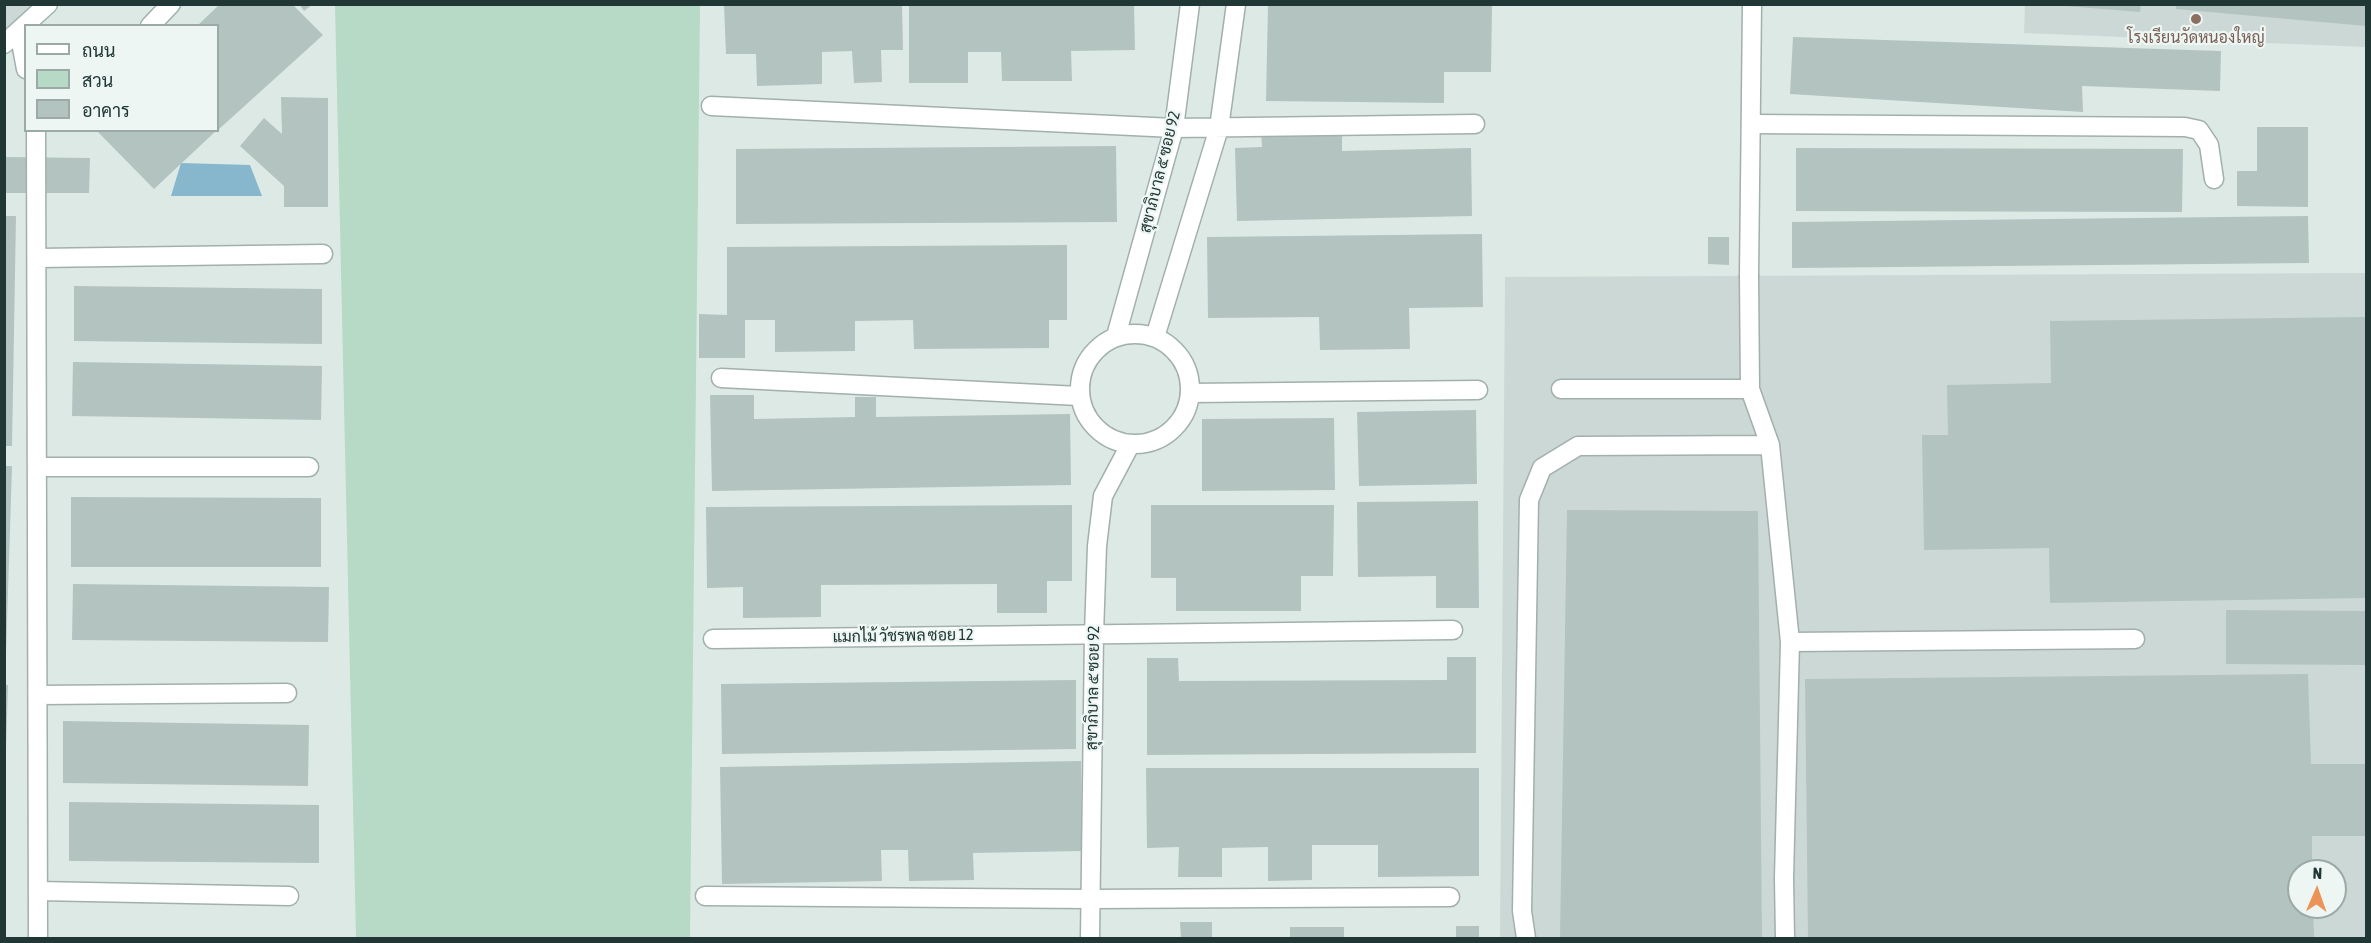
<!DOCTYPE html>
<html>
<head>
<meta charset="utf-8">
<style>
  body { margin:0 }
  #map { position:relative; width:2371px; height:943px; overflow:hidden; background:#dde9e5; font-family:"Asap Condensed",Sarabun,sans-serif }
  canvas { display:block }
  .frame { position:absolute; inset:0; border:6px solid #203735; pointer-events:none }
  .legend { position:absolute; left:24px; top:24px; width:195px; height:108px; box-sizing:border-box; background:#edf6f3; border:2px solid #9baaa7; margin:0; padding:8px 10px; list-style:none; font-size:18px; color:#203735 }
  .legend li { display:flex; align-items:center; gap:12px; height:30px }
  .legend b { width:30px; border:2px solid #9baaa7 }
  .north { position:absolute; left:2287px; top:859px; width:60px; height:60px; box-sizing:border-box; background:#edf6f3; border:2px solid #9baaa7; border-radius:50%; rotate:2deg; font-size:16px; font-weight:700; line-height:24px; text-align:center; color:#203735 }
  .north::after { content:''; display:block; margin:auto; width:21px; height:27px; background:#ec9458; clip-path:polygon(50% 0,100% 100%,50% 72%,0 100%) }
</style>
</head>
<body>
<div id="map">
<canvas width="2371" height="943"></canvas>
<div class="frame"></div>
<ul class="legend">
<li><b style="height:8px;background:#fff"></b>ถนน</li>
<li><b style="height:16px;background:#b6dac5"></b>สวน</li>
<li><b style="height:16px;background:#b3c3bf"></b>อาคาร</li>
</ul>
<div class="north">N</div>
</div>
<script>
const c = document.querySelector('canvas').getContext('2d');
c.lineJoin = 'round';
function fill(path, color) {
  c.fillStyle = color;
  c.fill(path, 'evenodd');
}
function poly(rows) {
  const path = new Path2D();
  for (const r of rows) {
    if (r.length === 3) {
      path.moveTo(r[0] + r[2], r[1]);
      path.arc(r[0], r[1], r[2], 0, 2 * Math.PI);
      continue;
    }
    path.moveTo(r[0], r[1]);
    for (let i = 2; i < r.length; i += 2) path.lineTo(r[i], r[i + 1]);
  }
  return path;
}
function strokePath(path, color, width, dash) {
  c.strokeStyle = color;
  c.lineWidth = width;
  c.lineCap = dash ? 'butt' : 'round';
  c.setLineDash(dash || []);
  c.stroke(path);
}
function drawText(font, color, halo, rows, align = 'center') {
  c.font = font + ' "Asap Condensed",Sarabun,sans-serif';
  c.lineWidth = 4.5;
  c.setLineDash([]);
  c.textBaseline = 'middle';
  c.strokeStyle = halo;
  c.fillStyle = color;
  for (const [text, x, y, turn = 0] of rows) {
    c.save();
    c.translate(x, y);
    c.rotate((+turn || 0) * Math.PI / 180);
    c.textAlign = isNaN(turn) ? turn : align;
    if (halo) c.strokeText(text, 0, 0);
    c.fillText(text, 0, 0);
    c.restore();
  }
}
const built = poly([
  [5,5,45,5,5,44],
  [2025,5,2366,5,2366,47,2024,33],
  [2366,273,2366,938,1500,938,1505,277],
  [2299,871,2335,871,2335,907,2299,907]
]);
const green = poly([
  [335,5,700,5,690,938,356,938]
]);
const water = poly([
  [181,163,250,165,262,196,171,196]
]);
const building = poly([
  [220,4,292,4,323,35,218,130,218,26,197,26],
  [299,4,313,4,304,11],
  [724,4,902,4,903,50,881,50,882,82,854,83,852,51,822,52,822,84,757,86,756,54,726,54],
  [909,4,1134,4,1135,50,1071,51,1072,81,1002,81,1001,52,968,52,968,83,909,83],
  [1268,4,1492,4,1491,72,1444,72,1444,103,1266,101],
  [2066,4,2141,4,2140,12,2066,6],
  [2176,4,2366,4,2366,26,2176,9],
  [1793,37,2221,51,2220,91,2082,86,2083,112,1790,94],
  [281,97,328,98,328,207,284,207,284,186,240,146,264,118,282,134],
  [2257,127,2308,127,2308,207,2237,206,2237,171,2257,171],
  [1342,128,1342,151,1471,148,1472,216,1237,221,1235,148,1262,147,1261,129],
  [96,130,217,130,154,189],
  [1116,146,1117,222,736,224,736,149],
  [1796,148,2183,149,2182,212,1796,211],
  [4,157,90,158,89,193,4,193],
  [4,216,16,216,12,446,4,446],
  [2308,216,2309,263,1792,268,1792,222],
  [1482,234,1483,307,1409,308,1410,349,1320,350,1319,317,1208,318,1207,237],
  [1708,237,1729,237,1729,265,1708,264],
  [1067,245,1067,320,1049,320,1049,348,914,349,913,320,855,321,855,351,775,352,775,320,745,320,745,358,699,358,699,314,727,315,727,247],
  [74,286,322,289,322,344,74,341],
  [2366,317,2366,598,2050,603,2049,548,1924,550,1922,435,1948,435,1947,385,2051,383,2050,321],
  [73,362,322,366,321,420,72,416],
  [710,395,754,395,754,419,855,417,855,397,876,397,876,417,1070,414,1071,485,712,491],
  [1476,410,1477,484,1359,486,1357,412],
  [1334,418,1335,490,1202,491,1202,419],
  [4,466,12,466,6,654,4,654],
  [71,497,321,498,321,567,71,567],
  [1478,501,1479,608,1436,608,1436,576,1358,577,1357,502],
  [1072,505,1072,581,1047,581,1047,613,997,613,997,584,821,585,821,617,743,618,743,587,707,588,706,507],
  [1151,505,1334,505,1333,576,1301,576,1301,611,1176,611,1176,578,1151,578],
  [1567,510,1758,511,1762,938,1560,938],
  [73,584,329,587,328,642,72,640],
  [2226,610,2366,611,2366,665,2226,664],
  [1447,657,1476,657,1476,753,1147,755,1147,658,1178,658,1179,681,1447,680],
  [2308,674,2311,764,2366,764,2366,836,2312,836,2312,871,2299,871,2299,907,2313,907,2314,938,1808,938,1805,679],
  [1076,680,1076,749,722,754,721,684],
  [4,685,8,685,6,749,4,749],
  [63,721,309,725,308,786,63,783],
  [1081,761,1082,851,973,853,974,880,909,881,908,850,881,850,882,881,722,884,720,767],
  [1146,768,1479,768,1479,876,1378,877,1378,845,1312,845,1312,880,1268,881,1268,847,1222,848,1222,877,1178,877,1179,847,1147,848],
  [69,802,319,805,319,863,69,861],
  [1180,922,1212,922,1212,938,1181,938],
  [1456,926,1479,926,1479,938,1456,938],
  [1290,927,1344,927,1344,938,1290,938]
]);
const service = poly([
  [1751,124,2185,127,2199,130,2209,145,2214,179],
  [1749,276,1750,389,1770,445,1790,642,1784,878,1785,938],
  [1561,389,1750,389],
  [1790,642,2135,639],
  [1526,938,1522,911,1529,500,1542,468,1578,446,1770,445]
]);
const minor = poly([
  [150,26,171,4],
  [19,31,26,69],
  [711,106,1174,128,1475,124],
  [36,130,38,938],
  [38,258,323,254],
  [1749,276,1752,4],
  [1135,389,55],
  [1116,336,1174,128,1190,4],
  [1155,337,1219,128,1236,4],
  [721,378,1079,396],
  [1191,393,1478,390],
  [38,467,309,467],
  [713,639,1453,630],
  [38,695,287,693],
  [38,891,289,896],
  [705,896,1091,899,1450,897],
  [1090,938,1094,634,1097,546,1103,496,1130,445]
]);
const secondary = poly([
  [4,44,48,4]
]);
const markers = [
  [2196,19,6,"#8d6e63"]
];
const educationNames = [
  ["โรงเรียนวัดหนองใหญ่",2196,38]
];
const streetNames = [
  ["สุขาภิบาล ๕ ซอย 92",1160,172,-76],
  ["แมกไม้ วัชรพล ซอย 12",903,636,-1],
  ["สุขาภิบาล ๕ ซอย 92",1093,688,-89]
];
fill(built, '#ccd8d5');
fill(green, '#b6dac5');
fill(water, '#86b7cd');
fill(building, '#b3c3bf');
strokePath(service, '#a1b0ad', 21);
strokePath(minor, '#a1b0ad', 21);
strokePath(secondary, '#9db4af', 21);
strokePath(service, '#fff', 18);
strokePath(minor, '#fff', 18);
strokePath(secondary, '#fff', 18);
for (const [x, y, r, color] of markers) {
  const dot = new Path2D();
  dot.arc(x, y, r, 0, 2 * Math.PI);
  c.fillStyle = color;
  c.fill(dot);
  strokePath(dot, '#edf6f3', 2);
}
drawText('16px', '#785e54', '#edf6f3', educationNames);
drawText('16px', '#203735', '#edf6f3', streetNames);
</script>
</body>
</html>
